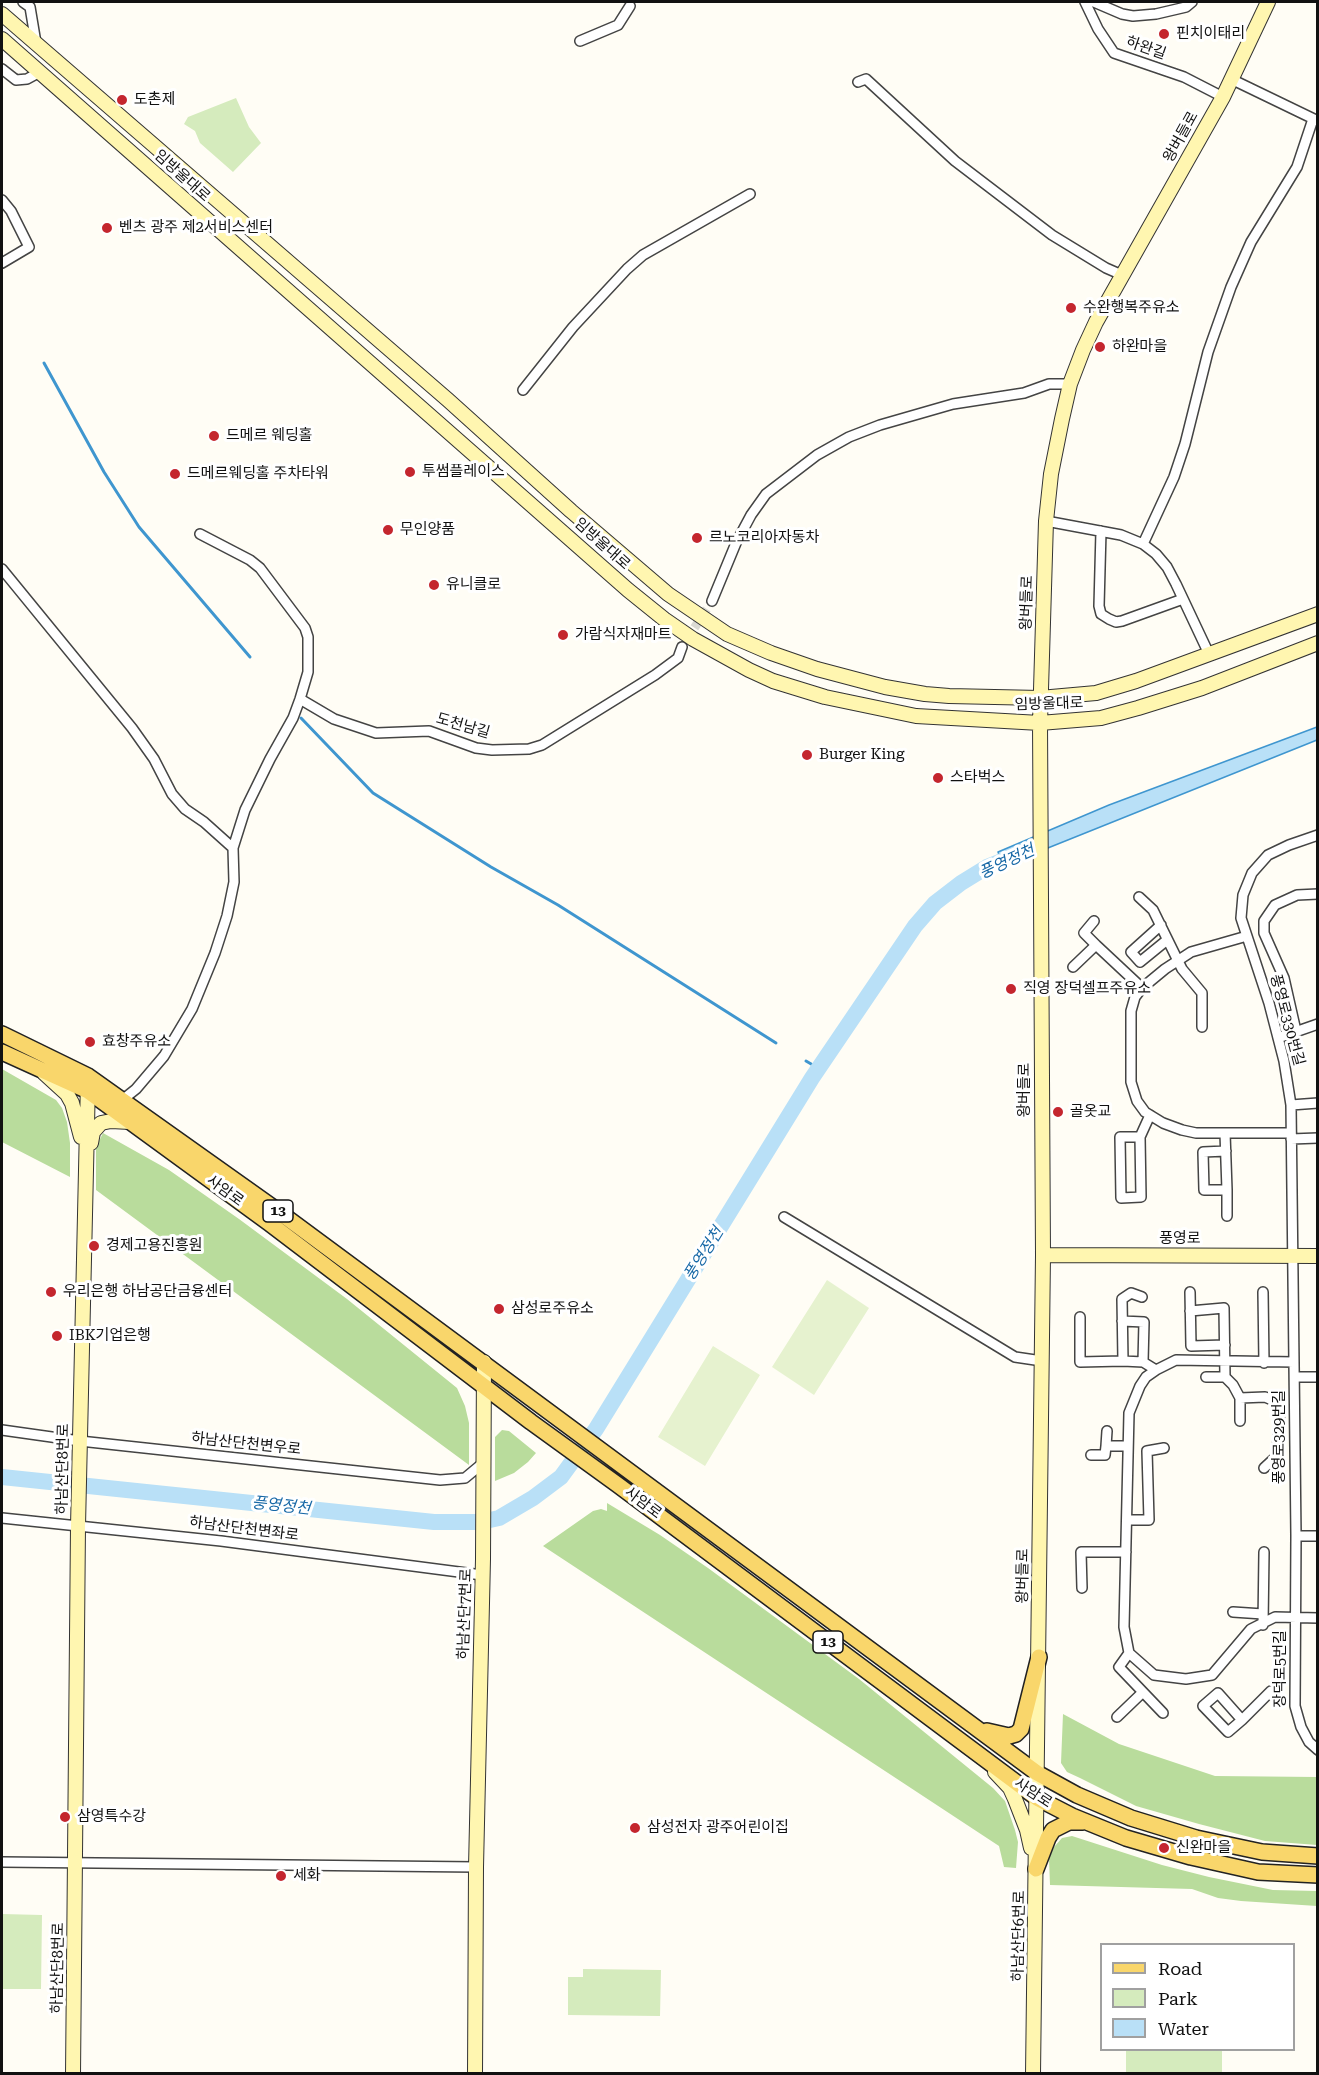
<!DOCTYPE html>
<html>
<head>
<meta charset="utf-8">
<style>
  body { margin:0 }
  #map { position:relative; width:1319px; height:2075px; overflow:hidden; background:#fffdf5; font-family:"Roboto Serif",serif }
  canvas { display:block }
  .frame { position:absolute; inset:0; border:3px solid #111; pointer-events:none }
  .legend { position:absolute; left:1100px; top:1943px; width:195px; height:108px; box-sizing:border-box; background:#fff; border:2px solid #a0a0a0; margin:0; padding:8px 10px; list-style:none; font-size:18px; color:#111 }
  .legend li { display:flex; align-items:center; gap:12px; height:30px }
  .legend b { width:30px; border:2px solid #a0a0a0 }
</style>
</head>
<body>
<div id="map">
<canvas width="1319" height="2075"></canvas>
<div class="frame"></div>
<ul class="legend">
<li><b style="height:8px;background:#f9d66b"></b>Road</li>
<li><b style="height:16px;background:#d5ebbd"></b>Park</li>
<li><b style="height:16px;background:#b9e0f7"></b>Water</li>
</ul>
</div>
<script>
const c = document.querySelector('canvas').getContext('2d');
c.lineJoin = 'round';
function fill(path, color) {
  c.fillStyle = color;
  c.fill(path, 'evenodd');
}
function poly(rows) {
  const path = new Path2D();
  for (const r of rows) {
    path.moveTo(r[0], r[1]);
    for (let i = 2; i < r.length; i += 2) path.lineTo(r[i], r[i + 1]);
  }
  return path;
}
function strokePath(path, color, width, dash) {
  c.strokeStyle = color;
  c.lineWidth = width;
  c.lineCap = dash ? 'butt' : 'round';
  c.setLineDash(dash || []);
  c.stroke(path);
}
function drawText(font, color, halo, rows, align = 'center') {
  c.font = font + ' "Roboto Serif","Noto Sans KR",serif';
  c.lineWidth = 6;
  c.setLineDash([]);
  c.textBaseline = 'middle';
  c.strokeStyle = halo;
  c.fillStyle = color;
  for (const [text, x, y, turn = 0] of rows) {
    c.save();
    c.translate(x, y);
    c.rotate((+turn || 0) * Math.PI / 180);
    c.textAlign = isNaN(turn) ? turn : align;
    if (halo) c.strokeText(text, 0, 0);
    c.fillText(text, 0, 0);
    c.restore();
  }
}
const green = poly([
  [236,98,249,127,261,143,233,172,200,143,195,131,184,124,188,117],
  [2,1914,42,1915,41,1989,2,1989],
  [583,1969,661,1970,660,2016,568,2015,568,1977,583,1977],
  [1126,2050,1222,2050,1222,2073,1126,2073]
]);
const forest = poly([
  [2,1069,56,1100,62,1108,67,1122,70,1143,70,1177,2,1142],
  [103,1133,169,1170,239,1219,347,1299,457,1388,465,1406,469,1423,469,1465,96,1190,96,1147],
  [502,1430,509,1431,536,1453,528,1462,514,1473,495,1481,495,1437],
  [607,1503,660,1535,708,1568,859,1679,993,1788,1005,1801,1015,1830,1018,1842,1016,1868,1004,1867,999,1846,543,1546,593,1511,601,1509,607,1511],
  [1063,1714,1119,1744,1215,1776,1317,1777,1317,1845,1265,1841,1199,1824,1136,1806,1080,1778,1067,1772,1061,1763],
  [1072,1836,1162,1865,1209,1877,1273,1890,1317,1891,1317,1906,1241,1901,1218,1898,1192,1889,1050,1885,1049,1859,1054,1847,1062,1838]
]);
const pitch = poly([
  [827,1280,869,1308,814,1395,772,1367],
  [713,1346,760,1375,705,1466,658,1437]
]);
const water = poly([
  [1317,727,1317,740,1003,866,998,852,1109,805,1317,727]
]);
const stream = poly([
  [44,363,104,472,139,527,250,657],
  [301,718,373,793,491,867,558,905,776,1043],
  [806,1061,818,1068]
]);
const river = poly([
  [2,1477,434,1522,481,1522,499,1518,533,1498,561,1477,596,1429,812,1078,915,926,935,903,961,883,987,867,1022,853]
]);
const streetTunnel = poly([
  [687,639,712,601]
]);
const street = poly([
  [23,2,30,7,36,43],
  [1085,2,1098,29,1114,53,1184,77,1223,97],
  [1094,2,1122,14,1133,16,1156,14,1186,7,1192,2],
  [580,41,618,25,630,6],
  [2,69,16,80,27,79,40,72],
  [1231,79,1318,121],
  [858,82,866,79,955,161,1052,235,1106,268,1122,275],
  [2,200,11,211,29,247,2,263],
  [523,390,573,327,627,269,643,255,750,194],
  [1046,521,1121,535,1143,544,1156,554,1167,567,1176,584,1209,654],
  [1101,531,1099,606,1101,614,1109,619,1116,622,1122,621,1183,599],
  [200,534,250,560,260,568,305,628,308,637,308,672,300,699,293,718,270,759,245,810,233,848],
  [1143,544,1174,477,1185,444,1208,352,1231,287,1251,242,1297,167,1313,119],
  [2,569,132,728,154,759,172,794,185,809,204,822,233,848,234,882,227,916,215,953,192,1009,164,1056,136,1089,121,1101],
  [712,601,736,543,751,515,766,494,817,455,849,437,880,425,953,404,1024,393,1049,384,1070,384],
  [300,699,334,719,376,733,429,731,476,748,492,750,529,749,542,745,655,675,678,658,682,647],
  [1318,835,1289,845,1268,855,1252,873,1243,895,1241,918,1269,1003,1284,1061,1291,1105,1296,1536,1295,1706,1301,1727,1309,1742,1318,1750],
  [1139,897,1153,910,1182,969,1202,993,1202,1027],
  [1094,921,1084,933,1096,945],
  [1161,925,1131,952,1140,962,1167,940],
  [1247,936,1191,952,1165,969,1142,988,1135,997,1131,1011,1131,1082,1137,1101,1145,1112,1163,1123,1182,1130,1196,1133,1291,1133],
  [1073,967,1096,945,1142,988],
  [1296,1031,1284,978,1264,933,1264,921,1275,905,1297,895,1318,894],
  [1278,1038,1318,1024],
  [1291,1105,1318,1103],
  [1225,1133,1227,1190,1204,1190,1203,1152,1226,1151],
  [1140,1137,1120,1137,1121,1198,1141,1197,1140,1137,1150,1115],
  [1291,1139,1318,1138],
  [1227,1190,1227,1216],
  [784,1217,1015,1357,1042,1361],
  [1190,1292,1191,1346,1225,1345],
  [1263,1292,1264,1363],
  [1190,1311,1224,1308,1225,1377,1233,1385,1240,1398,1240,1421],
  [1080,1317,1080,1362,1123,1361,1143,1362,1156,1370],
  [1122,1321,1144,1322,1143,1362],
  [1123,1361,1122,1299,1131,1293,1142,1297],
  [1294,1362,1176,1360,1156,1370,1146,1377,1140,1386,1129,1413,1124,1627,1129,1653,1154,1675,1186,1679,1212,1675,1251,1629,1275,1617,1318,1618],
  [1206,1377,1225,1377],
  [1295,1377,1318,1377],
  [1240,1398,1265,1397,1277,1402,1280,1407,1277,1456,1264,1468],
  [2,1430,80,1441,440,1480,465,1478,483,1463],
  [1106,1446,1107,1431],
  [1091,1455,1105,1455,1106,1446,1128,1446],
  [2,1518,221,1541,482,1575],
  [1127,1520,1149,1520,1147,1451,1164,1448],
  [1296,1536,1318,1536],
  [1082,1588,1081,1552,1126,1552],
  [1233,1612,1263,1614],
  [1263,1625,1264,1552],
  [1129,1653,1119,1667,1163,1713],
  [1117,1717,1143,1692],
  [1242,1720,1218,1693,1203,1706,1228,1732,1242,1720,1271,1691],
  [2,1862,476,1867]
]);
const secondary = poly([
  [2,14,448,400,571,511,668,594,727,634,771,653,817,669,885,687,925,694,949,696,1040,698,1096,693,1136,681,1318,614],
  [2,39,628,590,664,619,693,639,749,670,773,681,825,697,916,716,1040,723,1101,718,1138,708,1202,688,1318,643],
  [44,1073,67,1094,72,1103,81,1137],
  [91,1143,93,1132,101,1123,111,1121,130,1122],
  [1043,1255,1318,1256],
  [995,1772,1010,1788,1015,1799,1027,1830,1031,1848],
  [73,2074,78,1526,88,1081],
  [475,2074,476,1867,483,1559,484,1362],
  [1033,2074,1043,1255,1040,723,1046,521,1051,474,1062,419,1070,384,1083,350,1096,322,1223,97,1268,2]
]);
const primary = poly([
  [2,1034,88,1076,271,1206,1037,1773,1077,1795,1131,1818,1196,1838,1262,1852,1318,1856],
  [2,1052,88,1091,269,1223,531,1422,618,1485,1037,1798,1072,1816,1126,1838,1191,1857,1258,1872,1318,1875],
  [987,1731,1009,1736,1016,1734,1021,1729,1039,1657],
  [1036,1869,1048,1838,1053,1830,1069,1822,1083,1822]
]);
const markers = [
  [1164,34,6,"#c4262e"],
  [122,100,6,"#c4262e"],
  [107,228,6,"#c4262e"],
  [1071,308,6,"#c4262e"],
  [1100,347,6,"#c4262e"],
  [214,436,6,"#c4262e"],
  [410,472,6,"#c4262e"],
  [175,474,6,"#c4262e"],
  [388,530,6,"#c4262e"],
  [697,538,6,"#c4262e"],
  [434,585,6,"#c4262e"],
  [563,635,6,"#c4262e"],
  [807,755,6,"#c4262e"],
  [938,778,6,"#c4262e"],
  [1011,989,6,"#c4262e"],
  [90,1042,6,"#c4262e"],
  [1058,1112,6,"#c4262e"],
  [94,1246,6,"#c4262e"],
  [51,1292,6,"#c4262e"],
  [499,1309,6,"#c4262e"],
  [57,1336,6,"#c4262e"],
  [65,1817,6,"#c4262e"],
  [635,1828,6,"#c4262e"],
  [1164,1848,6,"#c4262e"],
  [281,1876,6,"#c4262e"]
];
const shields = [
  [278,1211,30],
  [828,1642,30]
];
const shieldNames = [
  ["13",278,1211],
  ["13",828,1642]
];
const poiNames = [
  ["핀치이태리",1176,34],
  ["도촌제",134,100],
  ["벤츠 광주 제2서비스센터",119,228],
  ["수완행복주유소",1083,308],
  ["하완마을",1112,347],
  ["드메르 웨딩홀",226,436],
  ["투썸플레이스",422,472],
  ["드메르웨딩홀 주차타워",187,474],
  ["무인양품",400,530],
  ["르노코리아자동차",709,538],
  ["유니클로",446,585],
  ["가람식자재마트",575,635],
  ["Burger King",819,755],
  ["스타벅스",950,778],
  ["직영 장덕셀프주유소",1023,989],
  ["효창주유소",102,1042],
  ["골옷교",1070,1112],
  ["경제고용진흥원",106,1246],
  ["우리은행 하남공단금융센터",63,1292],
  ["삼성로주유소",511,1309],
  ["IBK기업은행",69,1336],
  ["삼영특수강",77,1817],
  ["삼성전자 광주어린이집",647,1828],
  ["신완마을",1176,1848],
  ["세화",293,1876]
];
const streetNames = [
  ["하완길",1146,48,19],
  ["왕버들로",1181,137,-61],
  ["임방울대로",182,176,42],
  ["임방울대로",602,544,42],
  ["왕버들로",1027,603,-88],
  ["임방울대로",1049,704,-2],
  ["도천남길",463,726,16],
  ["풍영로330번길",1287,1020,75],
  ["왕버들로",1025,1090,-90],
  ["사암로",225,1191,36],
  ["풍영로",1180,1239],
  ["풍영로329번길",1280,1437,-90],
  ["하남산단천변우로",246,1444,6],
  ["하남산단8번로",63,1469,-89],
  ["사암로",643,1503,37],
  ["하남산단천변좌로",244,1529,7],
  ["왕버들로",1023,1576,-89],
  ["하남산단7번로",465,1614,-88],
  ["장덕로5번길",1281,1669,-90],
  ["사암로",1033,1793,33],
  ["하남산단6번로",1019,1936,-89],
  ["하남산단8번로",58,1968,-89]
];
const waterNames = [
  ["풍영정천",1007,862,-25],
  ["풍영정천",704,1254,-58],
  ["풍영정천",281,1506,6]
];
fill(green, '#d5ebbd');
fill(forest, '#b9dc9c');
fill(pitch, '#e6f2cf');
fill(water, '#b9e0f7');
strokePath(water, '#3f96cf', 1.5);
strokePath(stream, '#3f96cf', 3);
strokePath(river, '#b9e0f7', 16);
strokePath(streetTunnel, '#dbdad3', 9, [9, 4.5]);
strokePath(street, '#444', 12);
strokePath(secondary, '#333', 16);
strokePath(primary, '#222', 18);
strokePath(street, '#fff', 9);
strokePath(secondary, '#fff6b0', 14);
strokePath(primary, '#f9d66b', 15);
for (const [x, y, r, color] of markers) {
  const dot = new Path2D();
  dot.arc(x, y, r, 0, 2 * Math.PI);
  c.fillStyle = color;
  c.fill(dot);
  strokePath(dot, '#fff', 2);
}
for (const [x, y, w] of shields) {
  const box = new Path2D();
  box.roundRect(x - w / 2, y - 11, w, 22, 4.5);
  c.fillStyle = '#fff';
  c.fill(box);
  strokePath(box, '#111', 1.5);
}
drawText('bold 14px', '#111', null, shieldNames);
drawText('15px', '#111', '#fff', poiNames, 'left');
drawText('15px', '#111', '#fff', streetNames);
drawText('italic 16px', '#1768a6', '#fff', waterNames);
</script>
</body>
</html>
